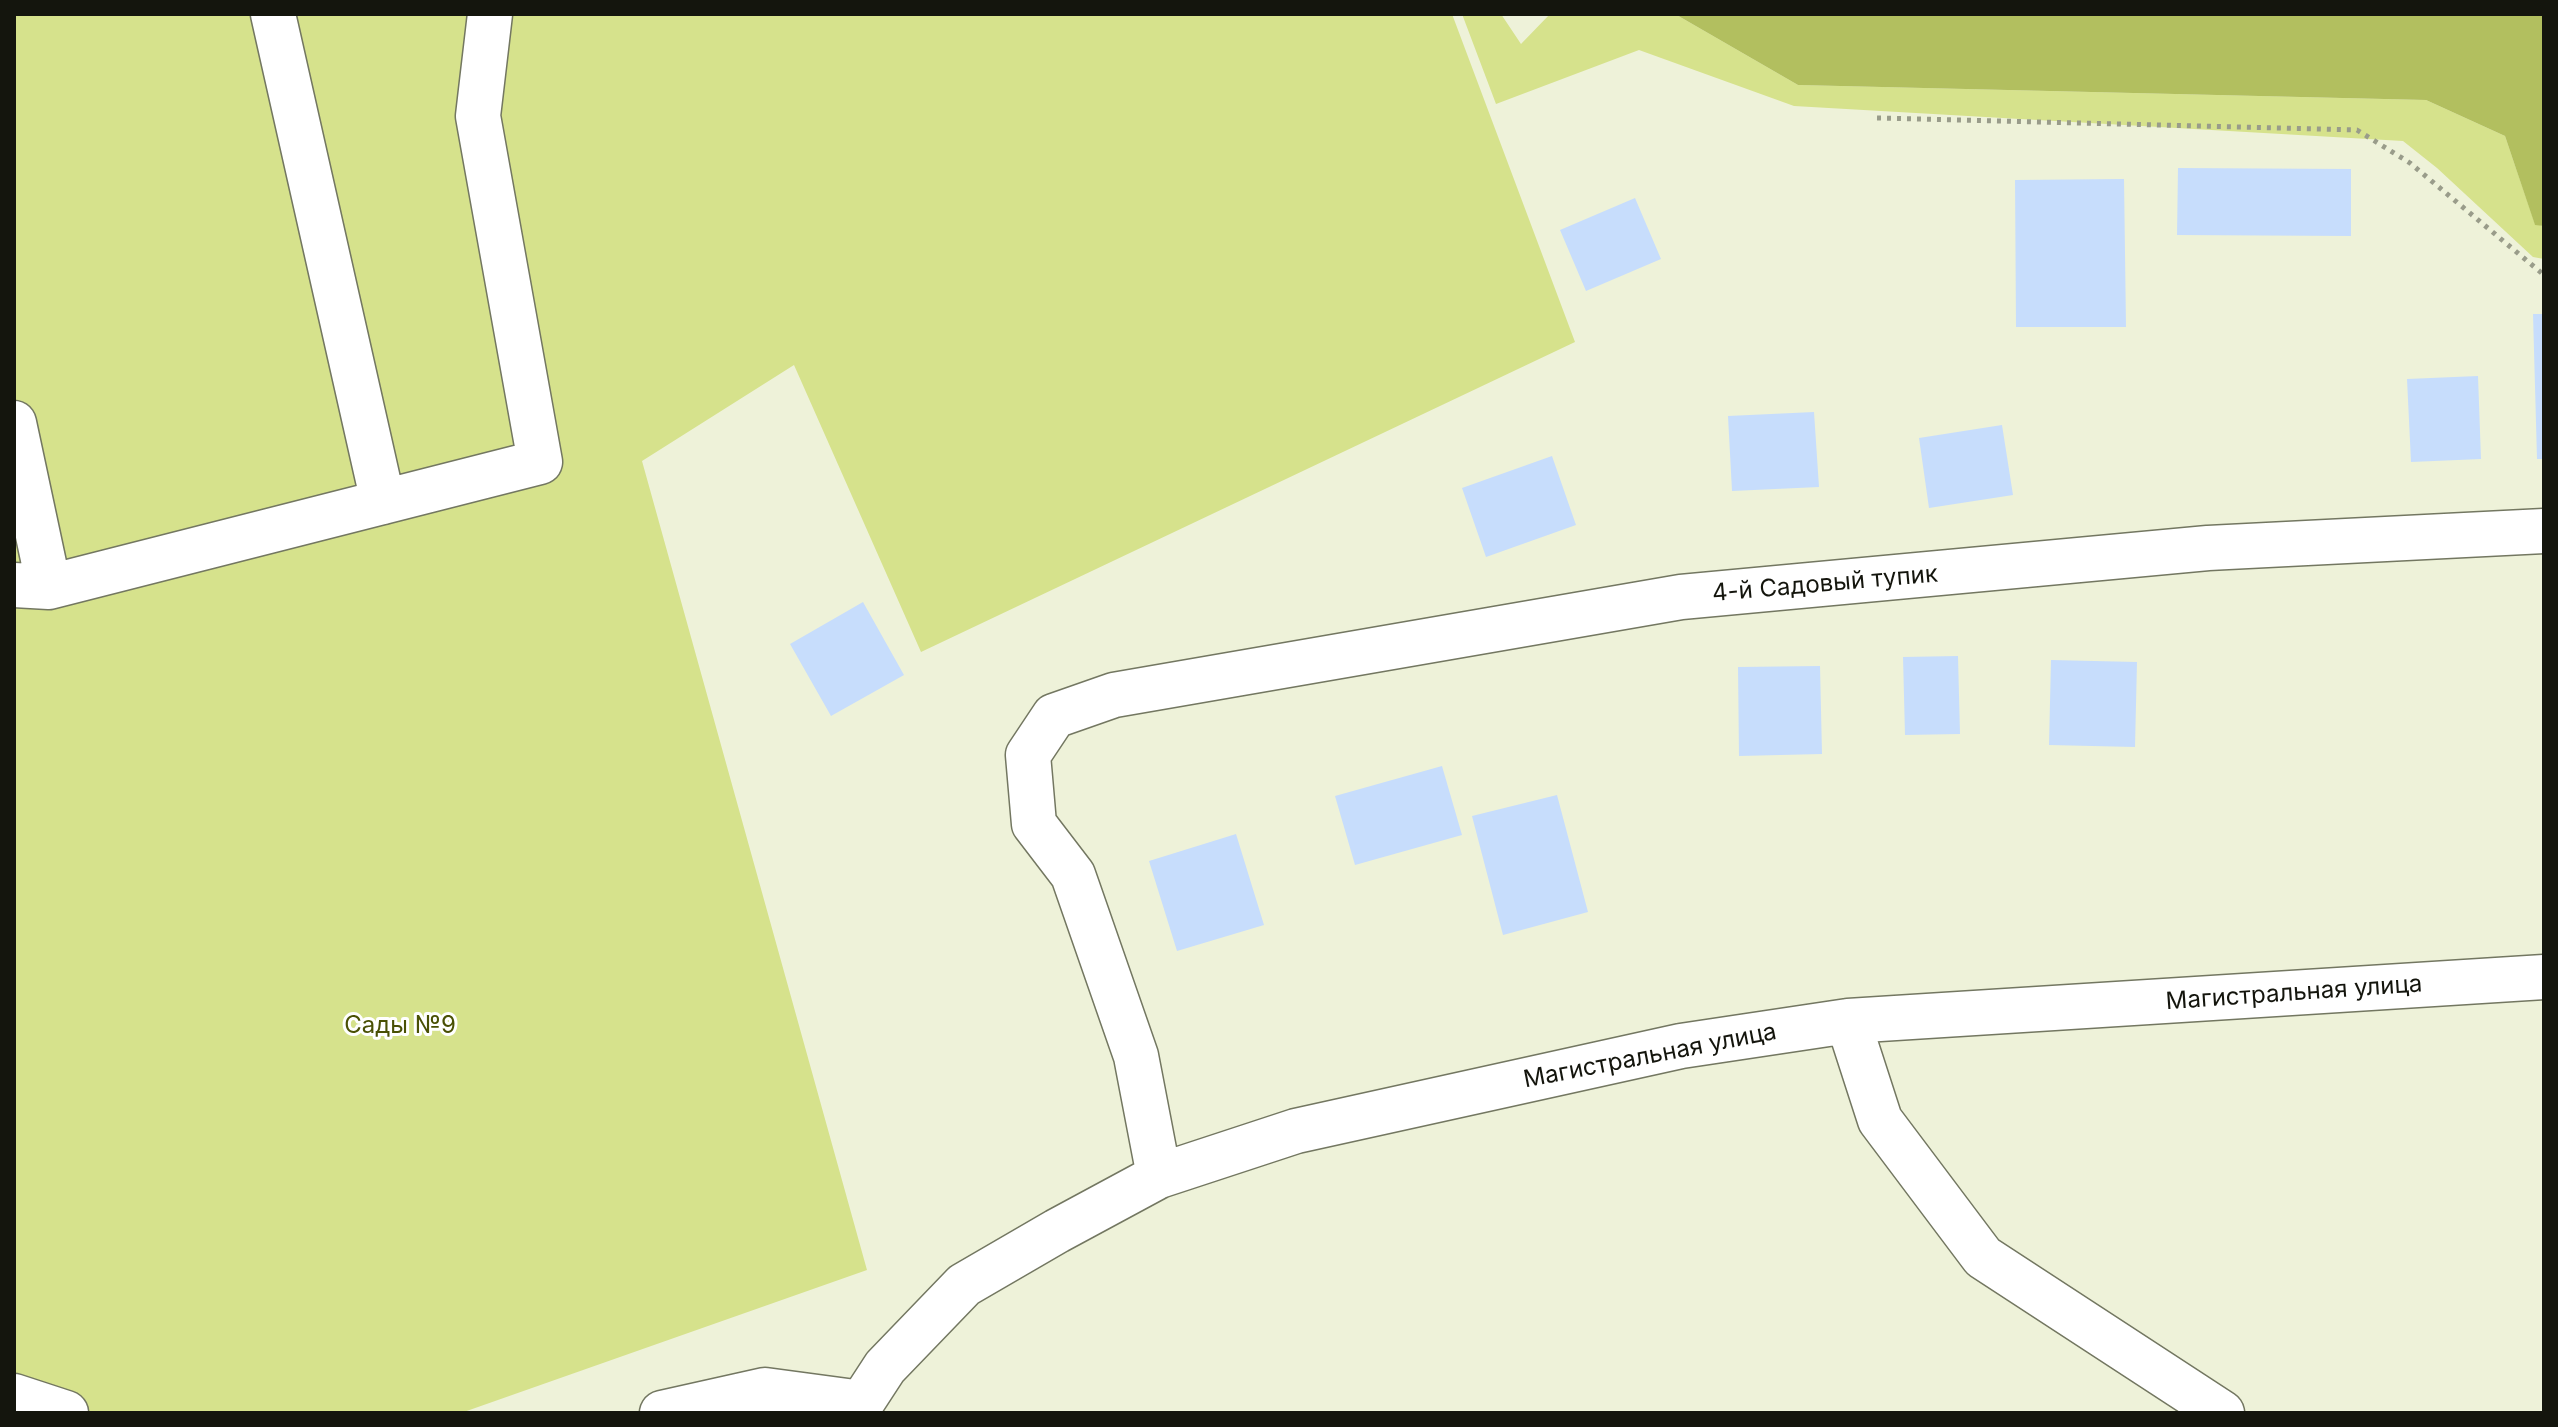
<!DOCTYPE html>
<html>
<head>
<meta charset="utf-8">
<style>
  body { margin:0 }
  #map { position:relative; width:2558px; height:1427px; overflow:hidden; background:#eef2d9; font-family:Inter,sans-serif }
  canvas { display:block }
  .frame { position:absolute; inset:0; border:16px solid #14150d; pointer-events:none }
</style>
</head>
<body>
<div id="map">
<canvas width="2558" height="1427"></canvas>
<div class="frame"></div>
</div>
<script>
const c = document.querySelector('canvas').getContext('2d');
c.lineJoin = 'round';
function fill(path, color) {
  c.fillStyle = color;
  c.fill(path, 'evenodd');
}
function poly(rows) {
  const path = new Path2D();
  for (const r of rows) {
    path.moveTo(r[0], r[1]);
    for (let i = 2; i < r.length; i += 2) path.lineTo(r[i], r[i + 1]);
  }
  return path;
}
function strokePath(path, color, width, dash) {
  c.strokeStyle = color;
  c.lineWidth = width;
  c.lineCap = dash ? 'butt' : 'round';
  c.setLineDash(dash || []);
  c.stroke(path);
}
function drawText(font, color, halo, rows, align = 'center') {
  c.font = font + ' Inter,sans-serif';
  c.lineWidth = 6;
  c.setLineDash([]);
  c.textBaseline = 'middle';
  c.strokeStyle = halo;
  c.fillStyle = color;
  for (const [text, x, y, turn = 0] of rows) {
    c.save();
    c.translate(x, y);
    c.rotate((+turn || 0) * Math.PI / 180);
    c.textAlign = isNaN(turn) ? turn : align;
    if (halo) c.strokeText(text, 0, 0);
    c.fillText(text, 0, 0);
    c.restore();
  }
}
const green = poly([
  [14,14,1452,14,1575,342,921,652,794,365,642,461,867,1270,461,1413,14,1413],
  [1462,14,1501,14,1521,44,1550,14,1675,14,1798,85,2426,100,2505,136,2535,224,2544,226,2544,259,2533,257,2437,168,2403,141,1794,106,1639,50,1496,104]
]);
const water = poly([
  [1675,14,2544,14,2544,226,2535,225,2505,136,2426,100,1798,85]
]);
const building = poly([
  [2178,168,2351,169,2351,236,2177,235],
  [2124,179,2126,327,2016,327,2015,180],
  [1635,198,1661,259,1586,291,1560,230],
  [2533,314,2544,314,2544,459,2537,459],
  [2478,376,2481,459,2411,462,2407,379],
  [1814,412,1819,487,1732,491,1728,416],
  [2002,425,2013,495,1929,508,1919,438],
  [1552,456,1576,525,1486,557,1462,488],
  [863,602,904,675,831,716,790,644],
  [1958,656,1960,734,1905,735,1903,657],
  [2051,660,2137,662,2135,747,2049,745],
  [1820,666,1822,754,1739,756,1738,667],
  [1442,766,1462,835,1355,865,1335,796],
  [1557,795,1588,912,1503,935,1472,816],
  [1236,834,1264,925,1177,951,1149,861]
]);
const path = poly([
  [1877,118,2357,130,2410,163,2544,275]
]);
const minor = poly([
  [273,14,383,502],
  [14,423,49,587],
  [14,585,49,587,540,462,478,116,490,14],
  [1848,1021,1880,1120,1983,1257,2222,1413],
  [1159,1176,1136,1056,1073,875,1034,824,1028,755,1054,716,1114,695,1681,597,2208,548,2544,531],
  [14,1396,66,1413],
  [662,1413,765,1390,862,1403],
  [855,1413,885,1367,964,1285,1057,1231,1159,1176,1296,1131,1681,1046,1848,1021,2544,977]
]);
const streetNames = [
  ["4-й Садовый тупик",1825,584,-5],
  ["Магистральная улица",2294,993,-4],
  ["Магистральная улица",1650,1056,-11]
];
const parkNames = [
  ["Сады №9",400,1026]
];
fill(green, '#d6e28c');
fill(water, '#b2bf5f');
fill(building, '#c7ddfc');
strokePath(minor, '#737761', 47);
strokePath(path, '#999c8a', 5, [4, 6]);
strokePath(minor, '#fff', 44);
drawText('24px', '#14150d', '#fff', streetNames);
drawText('24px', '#495004', '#fff', parkNames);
</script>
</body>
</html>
